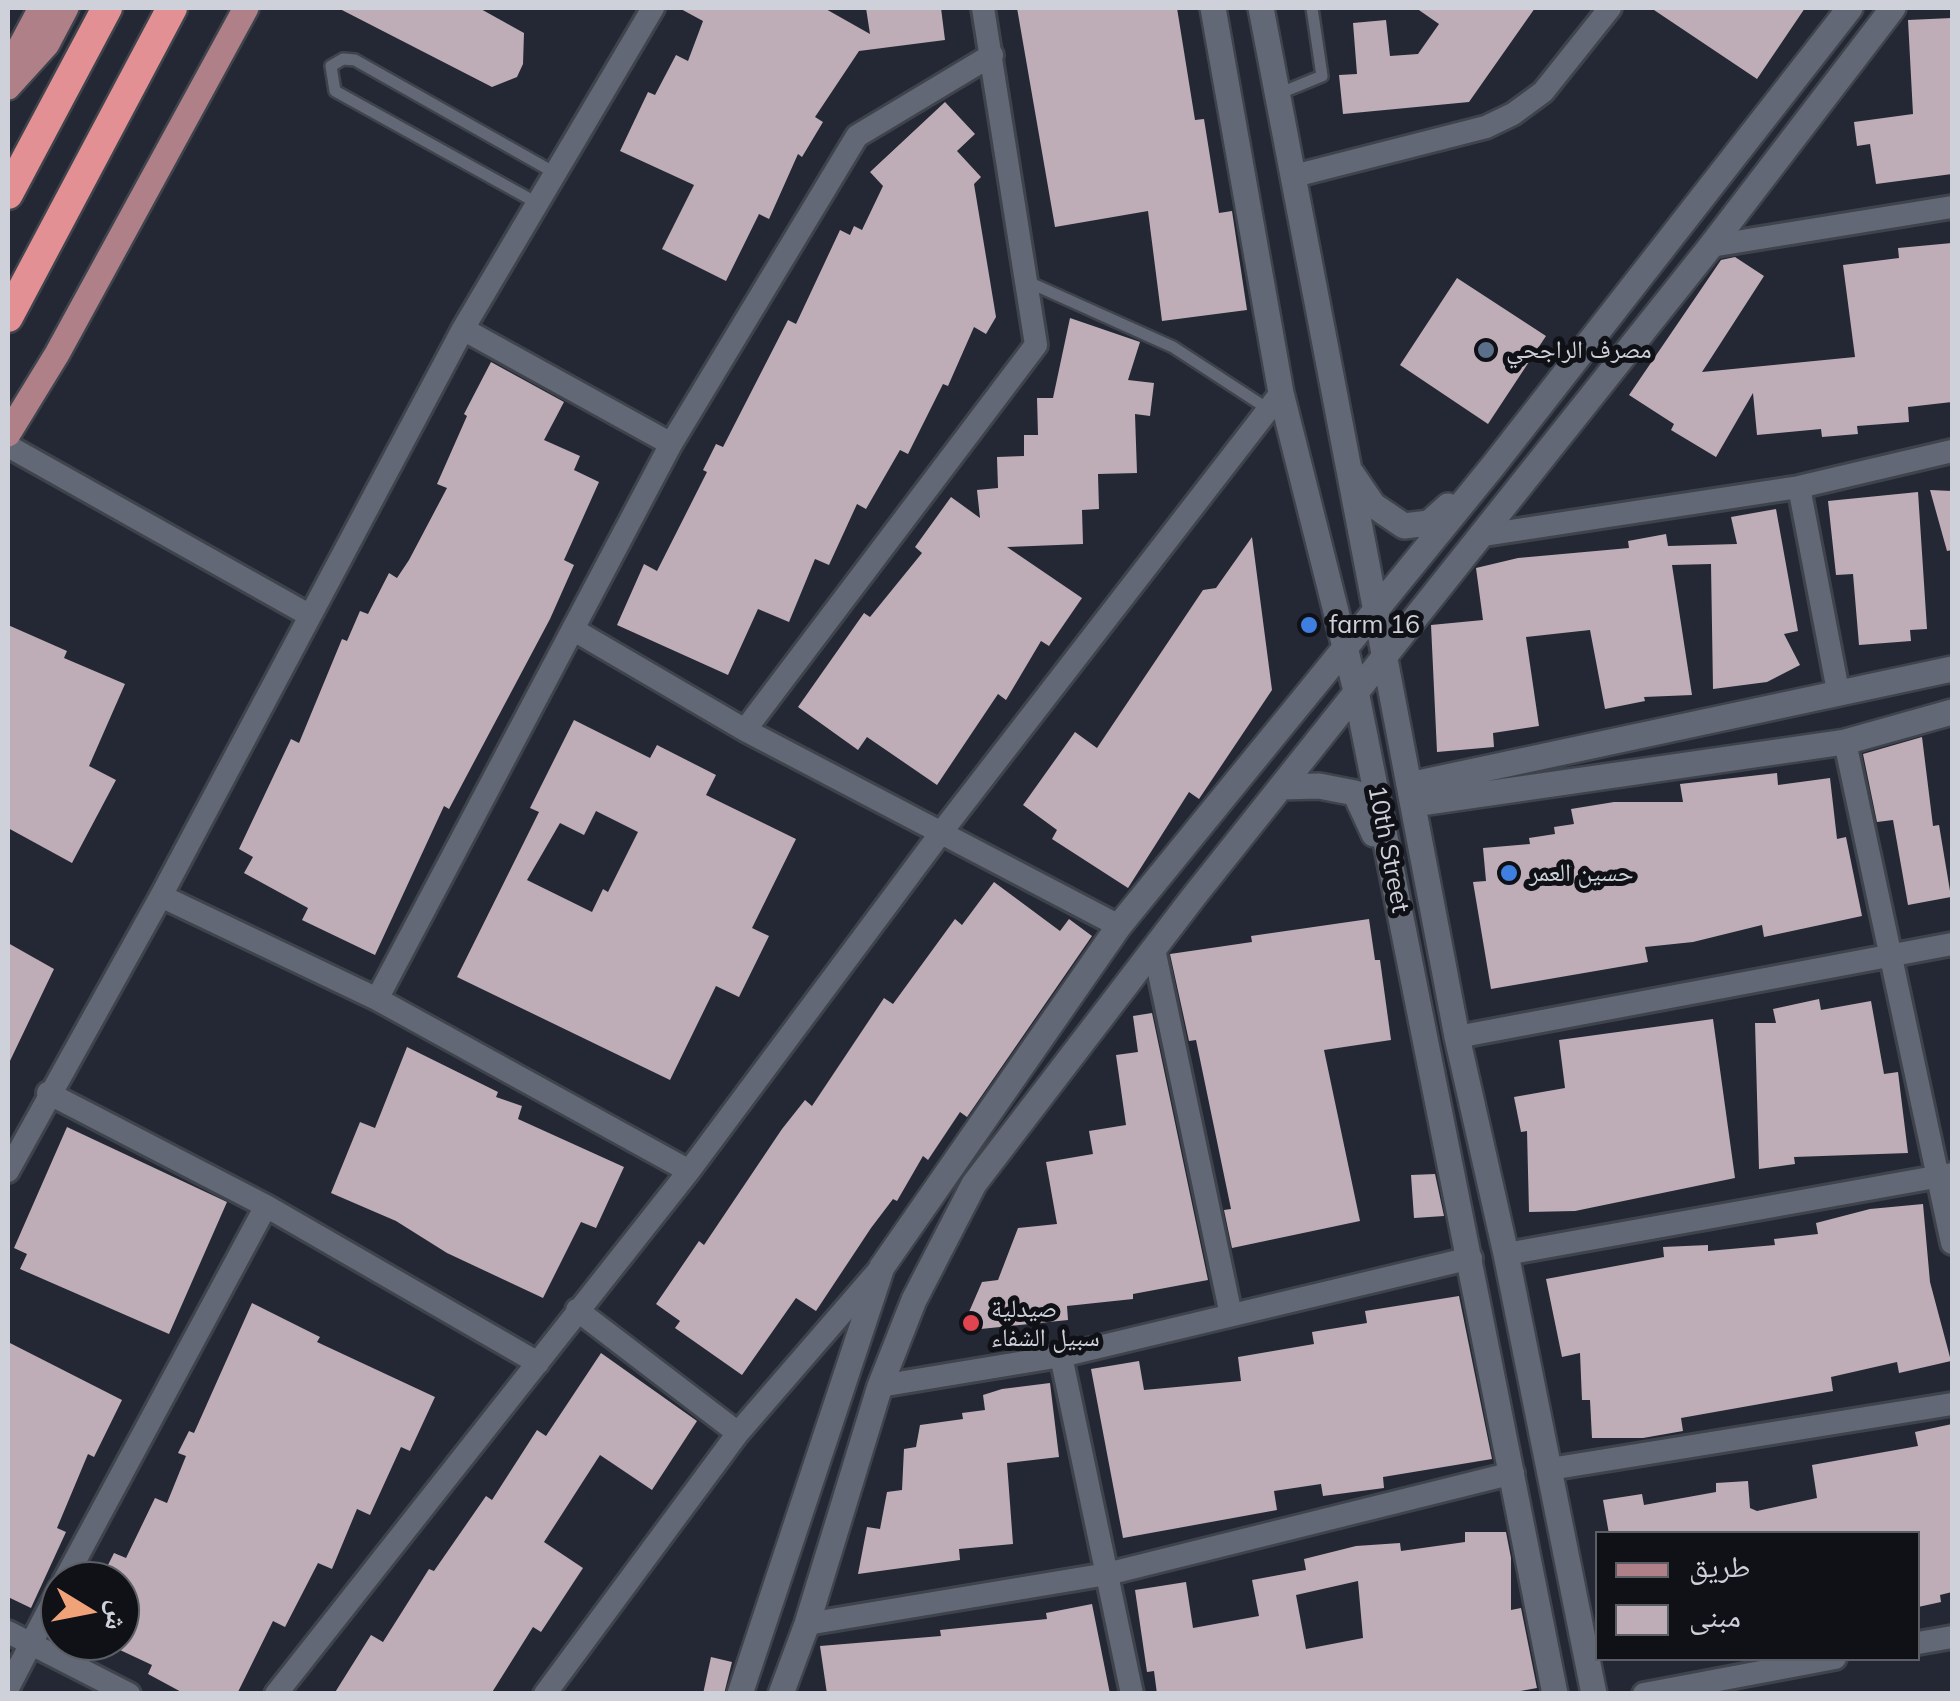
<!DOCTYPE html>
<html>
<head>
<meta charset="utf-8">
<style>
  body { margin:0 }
  #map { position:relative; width:1960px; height:1701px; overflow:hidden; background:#242834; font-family:Mulish,"Noto Naskh Arabic",sans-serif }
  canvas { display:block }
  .frame { position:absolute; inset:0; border:10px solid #ced1d9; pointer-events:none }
  .legend { position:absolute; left:1595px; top:1531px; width:325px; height:130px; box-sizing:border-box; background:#0f1116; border:2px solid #5b5e64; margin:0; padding:12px 18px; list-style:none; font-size:30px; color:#ced1d9 }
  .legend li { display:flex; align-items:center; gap:20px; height:50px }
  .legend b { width:50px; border:2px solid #5b5e64 }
  .north { position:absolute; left:40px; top:1561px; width:100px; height:100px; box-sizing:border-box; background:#0f1116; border:2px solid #5b5e64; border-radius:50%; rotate:100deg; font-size:28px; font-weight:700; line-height:40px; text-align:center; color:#ced1d9 }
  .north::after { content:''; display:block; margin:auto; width:35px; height:45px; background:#f0a279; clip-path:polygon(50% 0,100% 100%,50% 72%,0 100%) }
</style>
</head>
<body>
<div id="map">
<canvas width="1960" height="1701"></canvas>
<div class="frame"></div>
<ul class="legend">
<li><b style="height:12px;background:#b08088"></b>طريق</li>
<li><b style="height:28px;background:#beadb6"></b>مبنى</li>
</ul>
<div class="north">ش</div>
</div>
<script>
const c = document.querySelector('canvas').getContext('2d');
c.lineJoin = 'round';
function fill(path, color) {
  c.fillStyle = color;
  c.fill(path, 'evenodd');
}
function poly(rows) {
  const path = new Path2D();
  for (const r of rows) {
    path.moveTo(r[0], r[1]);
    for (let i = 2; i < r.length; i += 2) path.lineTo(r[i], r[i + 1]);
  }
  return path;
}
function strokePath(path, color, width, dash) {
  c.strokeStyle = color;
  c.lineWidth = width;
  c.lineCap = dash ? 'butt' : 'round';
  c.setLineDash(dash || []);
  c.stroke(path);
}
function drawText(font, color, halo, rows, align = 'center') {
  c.font = font + ' Mulish,"Noto Naskh Arabic",sans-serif';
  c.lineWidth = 10;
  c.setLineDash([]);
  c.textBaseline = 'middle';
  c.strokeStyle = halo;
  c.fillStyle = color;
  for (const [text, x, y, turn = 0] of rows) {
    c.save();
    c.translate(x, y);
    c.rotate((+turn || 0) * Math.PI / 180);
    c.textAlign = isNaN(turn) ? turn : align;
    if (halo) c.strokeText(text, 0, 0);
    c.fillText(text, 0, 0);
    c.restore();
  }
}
const building = poly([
  [338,8,479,8,524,33,523,64,517,77,492,87],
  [679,8,824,8,870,34,866,8,941,8,945,40,859,51,815,117,823,122,802,157,798,154,769,219,759,214,726,281,662,249,694,185,620,151,648,92,655,95,676,55,688,61,703,21],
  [1017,8,1177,8,1195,120,1204,119,1219,213,1232,211,1247,310,1162,321,1148,211,1055,227],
  [1416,8,1535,8,1469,102,1343,114,1339,75,1357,74,1353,23,1386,20,1390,56,1418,54,1439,24],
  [1651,8,1805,8,1757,79],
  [1952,18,1952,174,1876,184,1870,144,1857,146,1854,122,1913,114,1908,20],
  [945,102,975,134,957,151,981,177,974,184,996,317,986,334,974,327,948,386,943,384,908,454,900,450,866,509,857,504,829,565,815,559,789,622,758,609,728,675,617,625,644,564,657,571,707,472,703,470,716,444,723,447,788,320,796,324,840,230,850,235,854,226,862,230,883,186,870,172],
  [1952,243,1952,402,1908,407,1909,422,1857,426,1858,434,1822,437,1821,429,1757,435,1753,393,1716,457,1671,430,1674,424,1629,395,1721,260,1735,257,1764,276,1702,372,1855,357,1843,265,1899,258,1898,248],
  [1457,278,1546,336,1488,424,1400,365],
  [1070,318,1140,342,1128,380,1154,383,1150,416,1135,414,1137,473,1098,474,1099,509,1082,510,1083,544,1007,547,1082,598,1049,646,1041,641,1006,700,998,694,937,785,867,737,858,750,798,707,864,613,870,617,922,553,915,547,951,497,980,518,977,490,998,488,997,457,1024,456,1024,435,1038,435,1037,398,1053,398],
  [491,362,564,402,544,440,580,456,574,470,599,482,564,560,574,565,550,619,449,809,444,806,375,955,302,920,308,908,244,873,253,857,239,849,291,739,299,743,342,639,347,641,360,611,368,614,389,573,397,578,409,560,447,488,437,484,467,416,464,414],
  [1930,490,1952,491,1952,550,1947,551],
  [1918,492,1927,629,1910,630,1911,641,1859,645,1853,574,1836,575,1828,501],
  [1776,509,1798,631,1784,634,1800,665,1767,682,1713,689,1711,564,1672,565,1692,695,1644,697,1645,701,1605,709,1590,630,1526,637,1539,726,1493,733,1494,747,1437,752,1431,625,1483,620,1476,568,1518,558,1629,548,1628,541,1666,534,1668,546,1737,544,1731,517],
  [1252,537,1272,690,1199,799,1189,792,1128,888,1052,839,1057,830,1023,805,1075,732,1097,748,1203,590,1216,588],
  [8,625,67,651,64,658,125,684,89,766,116,780,72,863,8,828],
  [574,720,650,758,657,745,716,775,706,795,796,839,752,928,769,936,739,997,716,986,670,1080,457,977,539,812,530,808],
  [596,811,638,832,608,892,603,889,592,912,527,880,560,823,584,835],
  [1922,737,1933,826,1939,825,1951,897,1908,905,1893,820,1877,822,1863,754],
  [1777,773,1778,785,1830,778,1837,839,1846,837,1862,916,1764,937,1762,925,1693,942,1645,947,1648,962,1491,989,1473,882,1486,881,1483,848,1530,844,1529,838,1555,834,1554,827,1574,824,1571,809,1614,802,1683,802,1680,784],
  [994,882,1060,931,1069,919,1092,936,967,1117,960,1112,928,1160,923,1156,897,1201,893,1199,871,1228,816,1311,796,1298,742,1375,675,1328,680,1321,656,1304,699,1241,704,1245,782,1129,805,1100,812,1106,884,998,893,1004,955,919,962,925],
  [1369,919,1375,960,1380,960,1391,1040,1324,1050,1360,1221,1232,1248,1224,1210,1231,1209,1196,1040,1189,1041,1170,954,1252,942,1251,936],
  [8,943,54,969,8,1065],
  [1819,999,1821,1010,1871,1001,1884,1074,1898,1072,1908,1153,1794,1157,1795,1164,1759,1169,1755,1023,1776,1023,1773,1009],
  [1152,1013,1208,1280,1133,1294,1133,1299,1067,1306,1068,1320,971,1330,969,1312,982,1282,998,1280,1018,1228,1057,1224,1046,1162,1093,1154,1089,1131,1126,1125,1116,1055,1138,1052,1133,1016],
  [1713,1019,1735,1178,1575,1211,1529,1212,1527,1131,1521,1132,1514,1097,1565,1088,1559,1040],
  [407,1047,498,1092,496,1097,522,1106,518,1119,624,1167,596,1228,581,1222,543,1298,447,1253,396,1221,331,1193,360,1122,375,1128],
  [67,1127,227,1202,169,1334,20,1269,27,1254,14,1248],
  [1435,1174,1444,1216,1414,1218,1411,1175],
  [1923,1204,1930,1282,1951,1361,1899,1373,1897,1362,1831,1377,1833,1391,1681,1418,1683,1431,1643,1438,1592,1438,1590,1400,1582,1400,1580,1353,1562,1357,1546,1279,1664,1257,1663,1247,1708,1245,1708,1251,1775,1245,1774,1239,1818,1234,1816,1223,1870,1209],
  [1459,1296,1492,1459,1383,1477,1384,1488,1323,1496,1321,1484,1274,1491,1277,1510,1123,1538,1091,1369,1139,1361,1144,1390,1241,1381,1238,1357,1314,1344,1312,1332,1367,1323,1365,1311],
  [252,1303,320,1337,317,1342,435,1397,410,1451,401,1447,370,1515,357,1509,332,1569,318,1563,285,1627,273,1621,237,1694,185,1694,148,1674,152,1665,120,1650,120,1581,100,1581,114,1553,126,1558,155,1498,167,1503,186,1456,178,1453,189,1431,194,1433],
  [8,1342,122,1400,94,1457,88,1454,57,1528,66,1532,31,1608,8,1597],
  [601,1353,697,1421,652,1490,600,1455,544,1542,583,1568,541,1632,533,1627,491,1694,334,1694,371,1635,383,1642,429,1569,434,1571,486,1496,492,1500,537,1430,546,1436],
  [1050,1383,1059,1457,1007,1463,1013,1544,959,1549,960,1560,858,1574,867,1527,880,1529,887,1492,902,1490,904,1449,916,1447,920,1425,963,1419,962,1413,985,1410,983,1395,1002,1389],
  [1952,1424,1952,1592,1940,1595,1941,1602,1918,1607,1918,1534,1609,1534,1603,1500,1642,1494,1644,1505,1716,1492,1716,1483,1748,1481,1750,1508,1757,1511,1817,1498,1812,1465,1918,1446,1915,1432],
  [1465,1532,1506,1532,1511,1558,1511,1610,1521,1608,1537,1688,1504,1694,1157,1694,1154,1671,1147,1672,1135,1590,1186,1582,1193,1628,1259,1616,1252,1580,1306,1570,1304,1559,1356,1546,1400,1543,1401,1551,1465,1542],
  [1358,1581,1363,1638,1306,1649,1296,1595],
  [1092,1604,1110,1694,827,1694,820,1646,941,1636,940,1630,1047,1619,1046,1613],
  [711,1657,732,1662,724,1694,703,1694]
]);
const lane = poly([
  [1278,94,1322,76,1312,8],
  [537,203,335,91,331,66,343,59,355,60,555,173],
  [1026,281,1173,347,1268,409]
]);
const street = poly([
  [1294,176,1486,127,1513,114,1543,92,1610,8],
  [1711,246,1952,207],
  [463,329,671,444],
  [8,446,307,614],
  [1799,487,1838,691],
  [1484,535,1799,487,1952,451],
  [574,630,745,730,1119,926],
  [745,730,1036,345,983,8],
  [1845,742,1952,1243],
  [161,896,377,999,689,1171],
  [1154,949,1231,1315],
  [377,999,671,444,857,136,992,55],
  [1457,1037,1952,944],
  [48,1093,266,1206,538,1363],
  [8,1171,161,896,463,329,653,8],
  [1506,1254,1952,1174],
  [577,1310,738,1433],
  [1061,1356,1132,1694],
  [880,1386,1061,1356,1471,1258],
  [1550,1469,1952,1404],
  [64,1581,266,1206],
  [807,1624,1107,1574,1513,1473],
  [8,1632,129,1694],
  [1918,1643,1952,1637],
  [8,1688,60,1588],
  [276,1694,689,1171,940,834,1281,393],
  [545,1694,738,1433,880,1269],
  [1644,1694,1835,1658]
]);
const secondary = poly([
  [1213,8,1281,393,1356,691,1555,1694],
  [1261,8,1457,1037,1506,1254,1594,1694],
  [1352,474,1373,505,1404,526,1429,523,1448,506],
  [1409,785,1952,669],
  [1281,787,1319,786,1355,793,1374,834],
  [1415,804,1845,742,1952,712],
  [740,1694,882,1267,1119,926,1493,466,1850,8],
  [781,1694,807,1624,880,1386,914,1300,974,1184,1195,895,1711,246,1893,8]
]);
const primary = poly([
  [8,70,41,8],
  [8,87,47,44,66,8],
  [8,434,57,354,246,8]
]);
const highway = poly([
  [8,194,107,8],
  [8,317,172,8]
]);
const markers = [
  [1486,350,10,"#5c6f8a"],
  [1309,625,10,"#3f7fe0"],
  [1509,873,10,"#3f7fe0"],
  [971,1323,10,"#e0444e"]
];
const poiNames = [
  ["مصرف الراجحي",1506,350],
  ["farm 16",1329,625],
  ["حسين العمر",1529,873],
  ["صيدلية",991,1309],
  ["سبيل الشفاء",991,1338]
];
const streetNames = [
  ["10th Street",1388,849,79]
];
fill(building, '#beadb6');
strokePath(lane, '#3f434c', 16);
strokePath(street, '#3f434c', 28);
strokePath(secondary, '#3f434c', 30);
strokePath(primary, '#3f434c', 30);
strokePath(highway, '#3f434c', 35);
strokePath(lane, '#636876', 11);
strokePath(street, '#636876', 22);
strokePath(secondary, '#636876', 25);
strokePath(primary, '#b08088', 25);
strokePath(highway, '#e39094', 30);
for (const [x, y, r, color] of markers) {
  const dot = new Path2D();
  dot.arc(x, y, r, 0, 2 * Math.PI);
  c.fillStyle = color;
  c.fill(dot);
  strokePath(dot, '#0f1116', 4);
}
drawText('25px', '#ced1d9', '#0f1116', poiNames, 'left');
drawText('25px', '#ced1d9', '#0f1116', streetNames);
</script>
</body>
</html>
